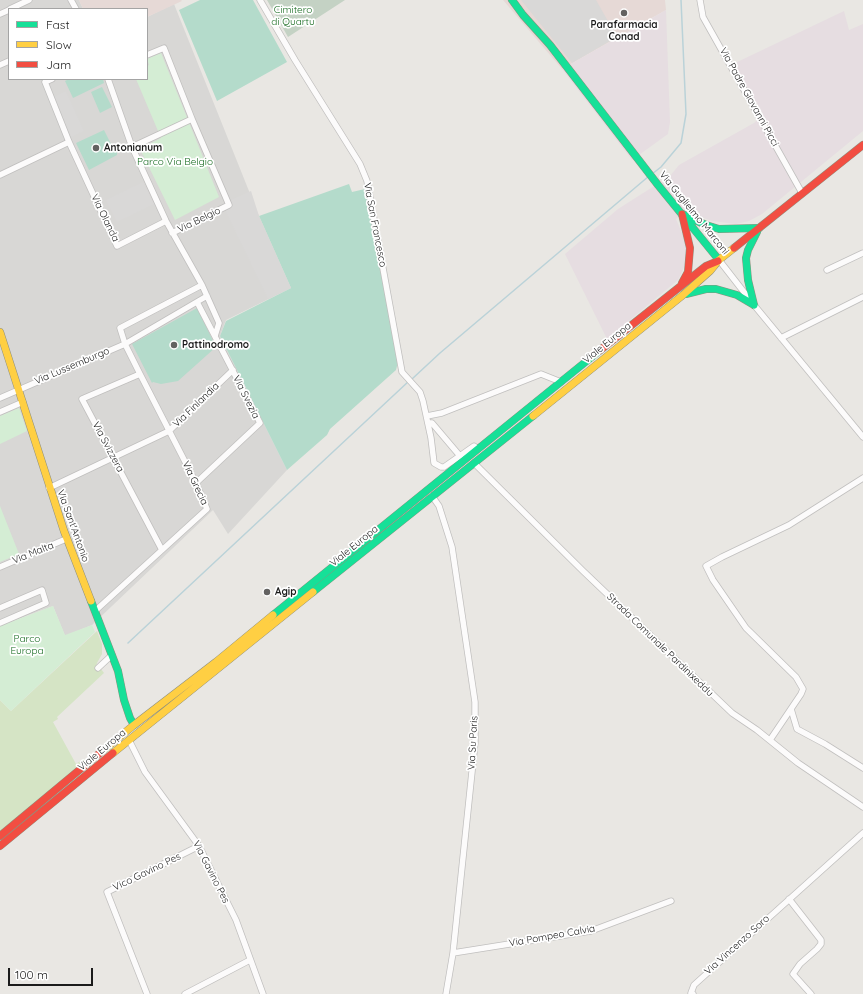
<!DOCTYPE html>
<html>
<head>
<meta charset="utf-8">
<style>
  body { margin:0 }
  #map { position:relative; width:863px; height:994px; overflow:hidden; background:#e9e7e3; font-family:Quicksand,sans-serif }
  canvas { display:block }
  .legend { position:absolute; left:8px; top:8px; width:140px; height:72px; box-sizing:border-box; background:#fff; border:1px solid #a4a4a4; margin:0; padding:5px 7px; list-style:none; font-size:12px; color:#1b1b1b }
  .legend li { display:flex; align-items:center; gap:8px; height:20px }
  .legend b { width:20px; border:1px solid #a4a4a4 }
  .scale { position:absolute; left:8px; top:968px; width:85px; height:18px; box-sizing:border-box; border:2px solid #1b1b1b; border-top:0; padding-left:5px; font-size:12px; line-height:14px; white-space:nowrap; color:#1b1b1b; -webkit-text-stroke:3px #fff; paint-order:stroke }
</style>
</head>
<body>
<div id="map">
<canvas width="863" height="994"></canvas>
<ul class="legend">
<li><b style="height:5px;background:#16e098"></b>Fast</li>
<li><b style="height:5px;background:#ffcf43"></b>Slow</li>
<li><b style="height:5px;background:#f24e42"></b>Jam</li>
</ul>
<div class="scale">100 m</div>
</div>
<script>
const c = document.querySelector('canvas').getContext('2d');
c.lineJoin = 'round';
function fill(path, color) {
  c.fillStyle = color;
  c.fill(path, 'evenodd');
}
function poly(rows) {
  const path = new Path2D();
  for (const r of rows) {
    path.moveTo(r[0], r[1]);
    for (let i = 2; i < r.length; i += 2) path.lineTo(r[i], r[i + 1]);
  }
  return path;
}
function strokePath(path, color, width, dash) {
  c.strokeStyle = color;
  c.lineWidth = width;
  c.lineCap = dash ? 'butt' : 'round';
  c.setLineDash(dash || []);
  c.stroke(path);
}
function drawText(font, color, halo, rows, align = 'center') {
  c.font = font + ' Quicksand,sans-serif';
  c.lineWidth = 3.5;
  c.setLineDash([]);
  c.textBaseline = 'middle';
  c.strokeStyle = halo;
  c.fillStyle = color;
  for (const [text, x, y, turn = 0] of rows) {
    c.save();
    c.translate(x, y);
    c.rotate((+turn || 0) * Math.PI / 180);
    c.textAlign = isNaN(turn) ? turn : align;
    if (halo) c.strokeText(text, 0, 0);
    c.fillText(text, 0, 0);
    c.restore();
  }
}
const residential = poly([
  [0,0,79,0,83,9,9,9,9,79,147,79,147,17,174,4,259,216,291,288,226,320,220,336,287,470,228,534,213,510,92,625,65,636,53,606,0,626]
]);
const commercial = poly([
  [79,0,181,0,182,1,147,17,147,9,83,9],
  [503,0,665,0,666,10,562,69]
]);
const industrial = poly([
  [666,10,670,122,668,134,632,160,562,69],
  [844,11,849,30,863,24,863,131,762,214,749,221,736,224,712,221,697,215,688,208,676,219,685,240,686,249,685,265,678,280,607,339,565,254,618,209,670,176,679,165,754,123,763,114,733,64]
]);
const grass = poly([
  [97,631,102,644,102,654,97,663,96,668,101,669,104,673,57,717,58,719,53,722,76,764,83,759,88,760,0,834,0,700,11,711]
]);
const cemetery = poly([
  [267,0,345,0,288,37]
]);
const park = poly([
  [161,53,219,197,175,220,140,149,161,138,136,79,147,79,147,66,149,65,147,59],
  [19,408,27,431,0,444,0,416],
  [0,506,19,554,0,562],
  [53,606,65,635,92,625,95,632,11,711,0,700,0,626]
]);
const pitch = poly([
  [200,0,253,0,287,62,217,101,179,10],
  [69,79,103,79,104,83,73,98,65,81],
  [102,87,112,107,100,113,91,92],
  [104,130,115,152,117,152,117,155,89,170,76,143],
  [349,184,352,192,365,189,367,194,397,359,397,366,396,370,330,429,327,435,287,470,220,336,226,321,291,288,259,216],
  [197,308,216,347,178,381,161,384,153,382,152,383,132,344]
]);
const parking = poly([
  [521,0,596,0,617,37,572,63],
  [66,91,84,131,71,137,54,97],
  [143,182,154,204,117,222,106,200],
  [251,191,259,216,291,288,268,299,222,204]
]);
const stream = poly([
  [652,174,661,167,681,143,686,114,681,0],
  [412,379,440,353,649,176],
  [128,643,409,381]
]);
const street = poly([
  [71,0,76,9],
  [260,0,295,60,360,164,367,181,402,372,420,392,423,401,431,438,434,463,441,467,444,467,474,446,478,449],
  [700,0,703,17,802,193],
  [10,9,29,0],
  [0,14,9,10],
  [147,55,164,48,192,119,229,205,172,233],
  [0,65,9,61],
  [52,79,45,82,69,142,117,246,166,221],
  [108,79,132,147,166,221,202,285,219,323,215,336],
  [132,147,192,119],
  [0,175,69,142],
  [719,260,754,305,863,437],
  [827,270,863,253],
  [781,338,863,297],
  [140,374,82,399,162,550],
  [0,398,125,344,207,296],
  [0,412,23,402],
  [427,416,442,413,541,374,561,382],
  [428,423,432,423,460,456],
  [474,463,583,571,732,713,757,730,798,763,863,807],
  [196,483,260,423,197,302],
  [49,488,169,431,233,370],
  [432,496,439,506,452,547,475,702,475,743,453,953,446,994],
  [0,567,66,539],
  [0,608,42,590,46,603,0,623],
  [95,611,207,509,196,483,140,374,125,344,120,328,202,285],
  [98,668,112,655],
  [791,709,797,729,825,744,863,768],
  [129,740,145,772,199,846,236,920,263,994],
  [770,740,801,694,803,689,796,677,746,628,713,580,706,566,722,557,789,525,863,478],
  [789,899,821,940,821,944,817,949,800,964,793,974,811,994],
  [453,953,591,931,671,901],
  [147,994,107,892,199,846],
  [185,994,250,960],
  [693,994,691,993,694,985,863,833]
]);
const fast = poly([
  [512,0,523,15,550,45,658,185,719,260],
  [682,214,706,225,719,229,759,228],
  [686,294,706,289,716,289,737,295,754,305],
  [754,305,748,280,746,258,748,250,757,232],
  [313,592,533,416],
  [91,601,118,671,124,700,130,718,134,725],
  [273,615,599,351]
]);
const slow = poly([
  [0,332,64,531,91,601],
  [533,416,683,295,710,271,719,260,734,248],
  [101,752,134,725,216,662,273,615],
  [113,753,313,592]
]);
const jam = poly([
  [682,214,690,248,688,272,682,283],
  [734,248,863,145],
  [599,351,706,266,718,261],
  [0,836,101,752],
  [0,846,113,753]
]);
const markers = [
  [624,13,4,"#636261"],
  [96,148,4,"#636261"],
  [174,345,4,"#636261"],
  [267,592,4,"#636261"]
];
const parkNames = [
  ["Cimitero",293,10],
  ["di Quartu",293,22],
  ["Parco Via Belgio",175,162],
  ["Parco",27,639],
  ["Europa",27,651]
];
const poiNames = [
  ["Parafarmacia",624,25,"center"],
  ["Conad",624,37,"center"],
  ["Antonianum",104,148],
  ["Pattinodromo",182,345],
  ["Agip",275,592]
];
const streetNames = [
  ["Via Padre Giovanni Picci",749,97,61],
  ["Via Guglielmo Marconi",694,213,51],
  ["Via Olanda",105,218,64],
  ["Via Belgio",199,220,-26],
  ["Via San Francesco",375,225,79],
  ["Viale Europa",607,343,-39],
  ["Via Lussemburgo",72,366,-23],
  ["Via Svezia",246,397,63],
  ["Via Finlandia",196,405,-44],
  ["Via Svizzera",108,447,62],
  ["Via Grecia",195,483,65],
  ["Via Sant'Antonio",73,526,70],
  ["Viale Europa",354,546,-39],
  ["Via Malta",33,553,-22],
  ["Strada Comunale Pardinixeddu",660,645,44],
  ["Via Su Paris",473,743,-87],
  ["Viale Europa",102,750,-40],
  ["Vico Gavino Pes",147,872,-26],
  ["Via Gavino Pes",211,872,63],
  ["Via Pompeo Calvia",552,936,-10],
  ["Via Vincenzo Soro",737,945,-42]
];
fill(residential, '#d8d7d5');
fill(commercial, '#e6d9d6');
fill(industrial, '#e6dde1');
fill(grass, '#d5e4c5');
fill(cemetery, '#c4d2c4');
fill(park, '#d4edd4');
fill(pitch, '#b4dbcb');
fill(parking, '#d9d8d7');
strokePath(stream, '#bad2d8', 1.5);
strokePath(street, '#c0bfbe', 7);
strokePath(fast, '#8f907e', 8);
strokePath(slow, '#8f907e', 8);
strokePath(jam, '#8f907e', 8);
strokePath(street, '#fcfbfb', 5.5);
strokePath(fast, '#16e098', 7);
strokePath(slow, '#ffcf43', 7);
strokePath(jam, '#f24e42', 7);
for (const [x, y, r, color] of markers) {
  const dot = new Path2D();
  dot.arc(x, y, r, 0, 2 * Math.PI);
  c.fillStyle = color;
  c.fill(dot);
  strokePath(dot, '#fff', 1.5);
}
drawText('10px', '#176b20', '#fff', parkNames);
drawText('bold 10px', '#1b1b1b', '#fff', poiNames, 'left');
drawText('10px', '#1b1b1b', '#fff', streetNames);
</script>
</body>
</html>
